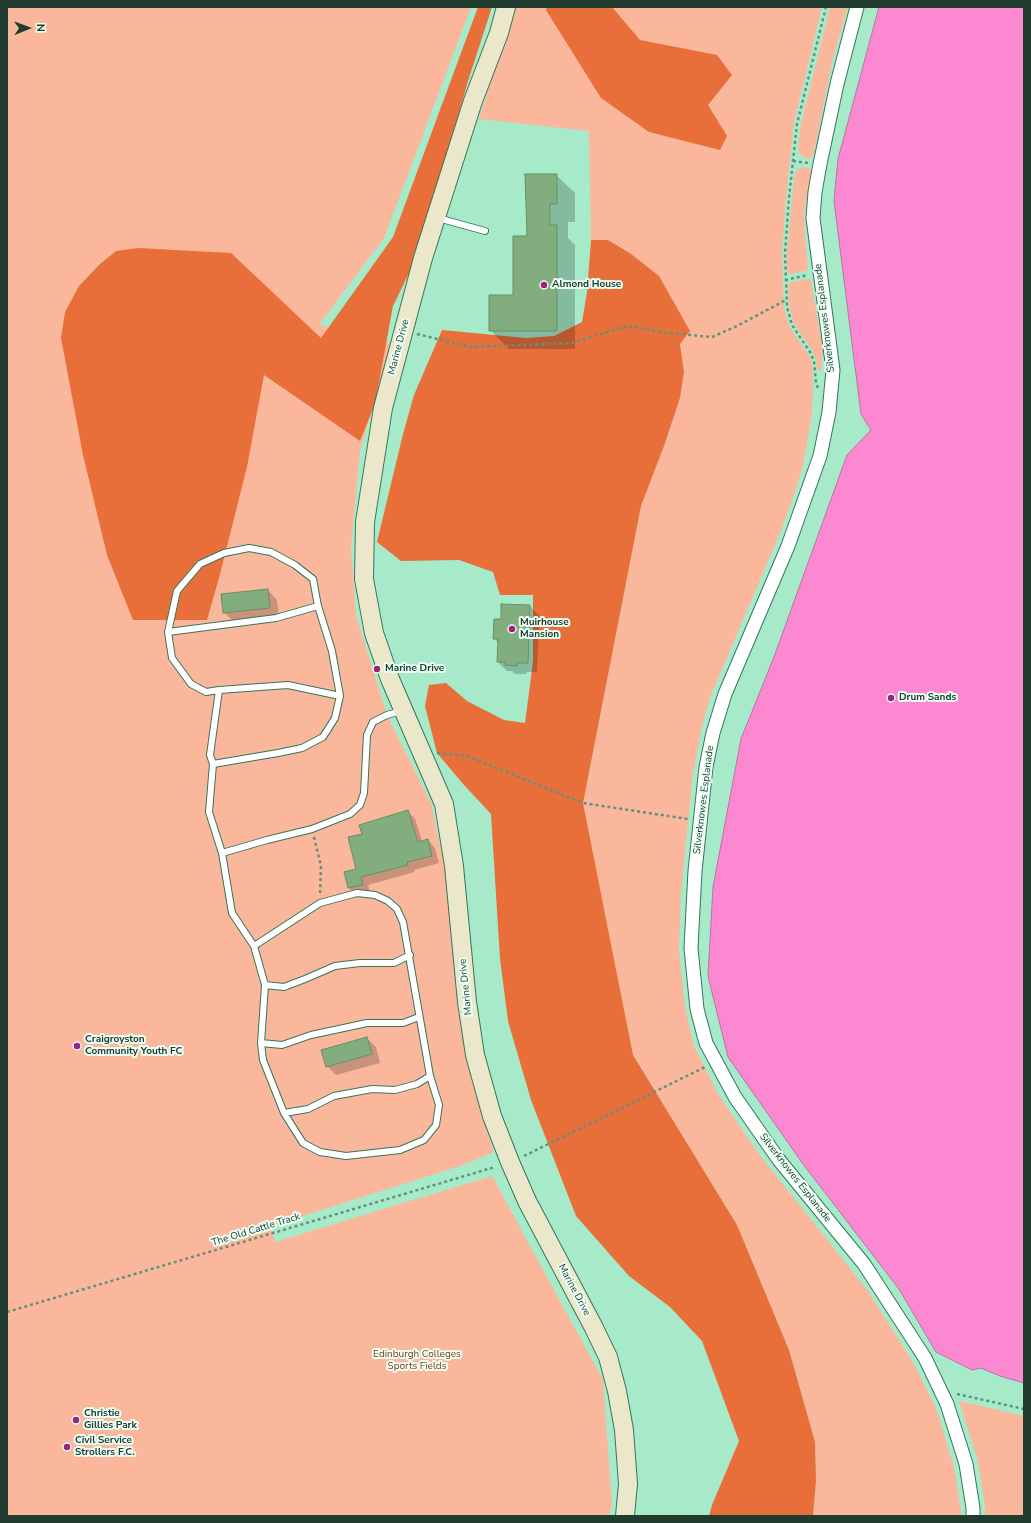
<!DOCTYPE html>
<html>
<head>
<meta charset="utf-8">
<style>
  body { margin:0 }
  #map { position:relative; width:1031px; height:1523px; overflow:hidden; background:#a6eac9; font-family:"Nunito Sans",sans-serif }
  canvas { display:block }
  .frame { position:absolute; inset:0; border:8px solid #203c2f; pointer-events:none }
  .north { position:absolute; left:8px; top:8px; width:40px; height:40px; -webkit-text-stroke:3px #ebfff5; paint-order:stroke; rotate:89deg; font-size:11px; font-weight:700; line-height:16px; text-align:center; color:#203c2f }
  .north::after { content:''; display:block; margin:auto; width:14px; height:18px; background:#203c2f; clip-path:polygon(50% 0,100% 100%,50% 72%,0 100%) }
</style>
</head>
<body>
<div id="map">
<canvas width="1031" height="1523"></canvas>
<div class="frame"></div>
<div class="north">N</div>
</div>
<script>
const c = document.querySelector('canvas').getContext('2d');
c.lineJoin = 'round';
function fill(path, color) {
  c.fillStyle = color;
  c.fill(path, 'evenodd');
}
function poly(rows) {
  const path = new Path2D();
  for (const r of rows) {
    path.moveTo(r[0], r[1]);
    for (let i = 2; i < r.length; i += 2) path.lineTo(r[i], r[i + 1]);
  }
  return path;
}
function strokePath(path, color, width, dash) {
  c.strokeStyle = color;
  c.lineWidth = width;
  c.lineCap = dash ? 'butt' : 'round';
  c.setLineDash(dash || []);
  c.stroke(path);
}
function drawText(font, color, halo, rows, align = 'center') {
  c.font = font + ' "Nunito Sans",sans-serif';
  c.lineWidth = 4;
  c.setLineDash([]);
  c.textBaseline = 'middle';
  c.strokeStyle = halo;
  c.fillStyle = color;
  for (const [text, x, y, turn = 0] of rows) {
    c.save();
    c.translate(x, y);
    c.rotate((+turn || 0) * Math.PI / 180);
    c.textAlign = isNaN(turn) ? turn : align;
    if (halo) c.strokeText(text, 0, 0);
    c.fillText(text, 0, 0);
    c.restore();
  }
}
const green = poly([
  [7,7,471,7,384,238,319,325,391,344,360,451,351,548,356,615,387,715,431,803,445,869,457,1005,471,1078,494,1152,460,1166,271,1226,275,1242,492,1176,603,1380,612,1504,609,1516,7,1516],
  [514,7,822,7,794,123,786,198,782,252,784,307,789,326,808,354,812,363,813,384,812,413,803,465,796,489,781,531,711,695,702,726,693,773,681,892,679,949,685,1007,694,1046,718,1094,759,1154,868,1291,914,1364,936,1408,954,1467,961,1509,961,1516,813,1516,816,1481,815,1442,789,1350,737,1225,633,1055,583,803,641,506,664,446,680,398,684,371,680,344,608,240,591,240,589,131,479,119],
  [830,7,848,7,833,58,814,153,812,157,807,159,800,154,798,148,801,124],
  [802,167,809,168,812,172,805,207,804,223,808,269,806,271,790,274,787,271,787,253,792,198,795,173,798,169],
  [810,279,811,281,823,350,821,371,817,369,816,360,812,350,794,324,789,306,788,287,790,283,795,281],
  [959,1401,1024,1416,1024,1516,985,1516,985,1507,978,1461]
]);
const forest = poly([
  [478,7,492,7,468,81,435,196,412,267,393,306,375,404,360,441,264,375,247,467,219,578,207,620,133,620,107,555,83,455,61,338,65,312,79,286,100,264,116,251,138,248,231,253,321,338,393,237],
  [547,7,612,7,640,40,717,55,732,75,708,105,727,136,720,150,649,132,601,98,546,10],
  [591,240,608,240,631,254,659,276,690,331,680,344,684,372,680,398,664,446,641,506,583,803,633,1055,737,1225,789,1350,815,1442,816,1481,813,1516,709,1516,712,1505,739,1441,702,1341,670,1307,629,1276,576,1216,531,1100,508,1021,500,959,491,814,464,785,437,753,425,706,429,685,446,683,467,701,504,720,525,723,533,662,533,595,500,595,493,572,459,560,401,561,377,542,403,434,414,395,442,330,526,338,554,336,582,322,587,292]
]);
const water = poly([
  [879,7,1024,7,1024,1383,1000,1376,981,1368,972,1370,936,1352,899,1289,803,1164,728,1057,708,976,713,887,741,739,774,657,847,455,871,430,861,414,834,201,838,159,879,7]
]);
const shadow = poly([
  [556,175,575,193,575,222,568,222,568,238,575,245,575,349,509,349,490,330,514,296,528,237],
  [268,590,277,600,279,617,234,622,224,612],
  [530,606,539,616,537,672,527,672,526,674,515,674,512,671,507,671,498,662,498,643,494,638,502,620],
  [408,811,415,819,422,841,428,840,435,848,439,863,414,870,415,872,368,885,370,892,356,895,349,888,345,873,357,870,363,835],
  [367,1038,376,1047,380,1063,336,1075,327,1066]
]);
const building = poly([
  [525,174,557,174,557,204,550,204,550,225,557,225,557,331,489,331,489,295,513,295,513,236,527,236,525,174],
  [268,589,270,608,223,613,221,594,268,589],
  [501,604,530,605,528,663,518,663,517,666,505,665,505,662,497,662,498,639,493,639,494,619,501,619,501,604],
  [408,810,418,842,428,839,432,856,407,862,408,865,361,877,363,885,348,888,344,872,356,869,348,837,362,834,359,825,408,810],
  [367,1037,372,1054,326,1067,321,1050,367,1037]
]);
const path = poly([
  [793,161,808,163],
  [785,280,808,275],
  [417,334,471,347,572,343,627,326,668,333,712,337,737,326,786,300],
  [818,388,816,383,814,361,810,352,792,325,787,307,785,253,789,198,797,124,826,7],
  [437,753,467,756,583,803,688,819],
  [314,837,321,866,320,895],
  [524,1156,705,1067],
  [7,1312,495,1167],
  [957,1394,1024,1409]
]);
const lane = poly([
  [438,218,485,231],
  [168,632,276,618,318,606],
  [219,690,288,685,340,696],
  [213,764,278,753,302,748,323,737,335,718,340,696,332,651,318,606,313,579,295,565,271,552,249,548,224,553,200,564,177,591,168,632,172,658,191,684,206,692,219,690,210,755,213,764,209,812,222,853,232,913,254,946,265,985,261,1043,263,1060,284,1113,303,1143,320,1152,346,1156,400,1150,424,1140,436,1125,439,1105,430,1076,403,922,397,909,388,901,375,895,357,893,320,903,254,946],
  [222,853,267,840,312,829,350,814,360,805,364,793,367,735,373,722,387,715,401,711],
  [265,985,284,987,305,979,335,966,360,963,394,963,410,955],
  [261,1043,282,1045,311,1035,367,1023,403,1023,419,1017],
  [284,1113,308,1109,334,1096,372,1089,395,1090,417,1084,430,1076]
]);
const street = poly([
  [857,7,837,84,820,164,815,192,813,218,833,370,829,412,820,456,788,546,725,694,713,733,706,767,695,871,691,948,697,1009,706,1043,735,1097,779,1160,864,1264,925,1358,947,1404,966,1464,973,1508,973,1516]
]);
const secondary = poly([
  [506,7,499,33,473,101,423,258,383,408,365,522,364,579,374,633,390,679,444,804,454,866,467,1002,475,1055,492,1116,510,1162,527,1201,593,1326,608,1357,617,1391,624,1430,628,1484,625,1516]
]);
const markers = [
  [544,285,4,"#9d2279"],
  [512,629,4,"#9d2279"],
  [377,669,4,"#9d2279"],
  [891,698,4,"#9d2279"],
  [77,1046,4,"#9d2279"],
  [76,1420,4,"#9d2279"],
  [67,1447,4,"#9d2279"]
];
const poiNames = [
  ["Almond House",552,285],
  ["Muirhouse",520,623],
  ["Mansion",520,635],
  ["Marine Drive",385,669],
  ["Drum Sands",899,698],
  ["Craigroyston",85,1040],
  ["Community Youth FC",85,1052],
  ["Christie",84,1414],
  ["Gillies Park",84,1426],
  ["Civil Service",75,1441],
  ["Strollers F.C.",75,1453]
];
const streetNames = [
  ["Silverknowes Esplanade",825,318,-97],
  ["Marine Drive",399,347,-75],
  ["Silverknowes Esplanade",704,800,-83],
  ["Marine Drive",466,987,-96],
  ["Silverknowes Esplanade",795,1178,52],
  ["The Old Cattle Track",256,1230,-17],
  ["Marine Drive",574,1290,62]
];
const parkNames = [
  ["Edinburgh Colleges",417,1355],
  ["Sports Fields",417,1367]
];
fill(green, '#fab79c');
fill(forest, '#e86f3a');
fill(water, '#fc88d2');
strokePath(water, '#ba71a1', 1);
fill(shadow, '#0003');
fill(building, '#82ae7f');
strokePath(building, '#669062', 1);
strokePath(lane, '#34765a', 8);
strokePath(street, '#34765a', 15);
strokePath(secondary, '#34765a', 20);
strokePath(path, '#62927b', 2.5, [3, 3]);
strokePath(lane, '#fff', 6);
strokePath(street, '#fff', 13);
strokePath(secondary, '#ebe7ca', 18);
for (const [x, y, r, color] of markers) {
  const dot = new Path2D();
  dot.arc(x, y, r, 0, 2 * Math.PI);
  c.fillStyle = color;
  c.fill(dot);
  strokePath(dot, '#ebfff5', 1.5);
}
drawText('bold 10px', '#203c2f', '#ebfff5', poiNames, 'left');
drawText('10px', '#203c2f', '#ebfff5', streetNames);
drawText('10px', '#863814', '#ebfff5', parkNames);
</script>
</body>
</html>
